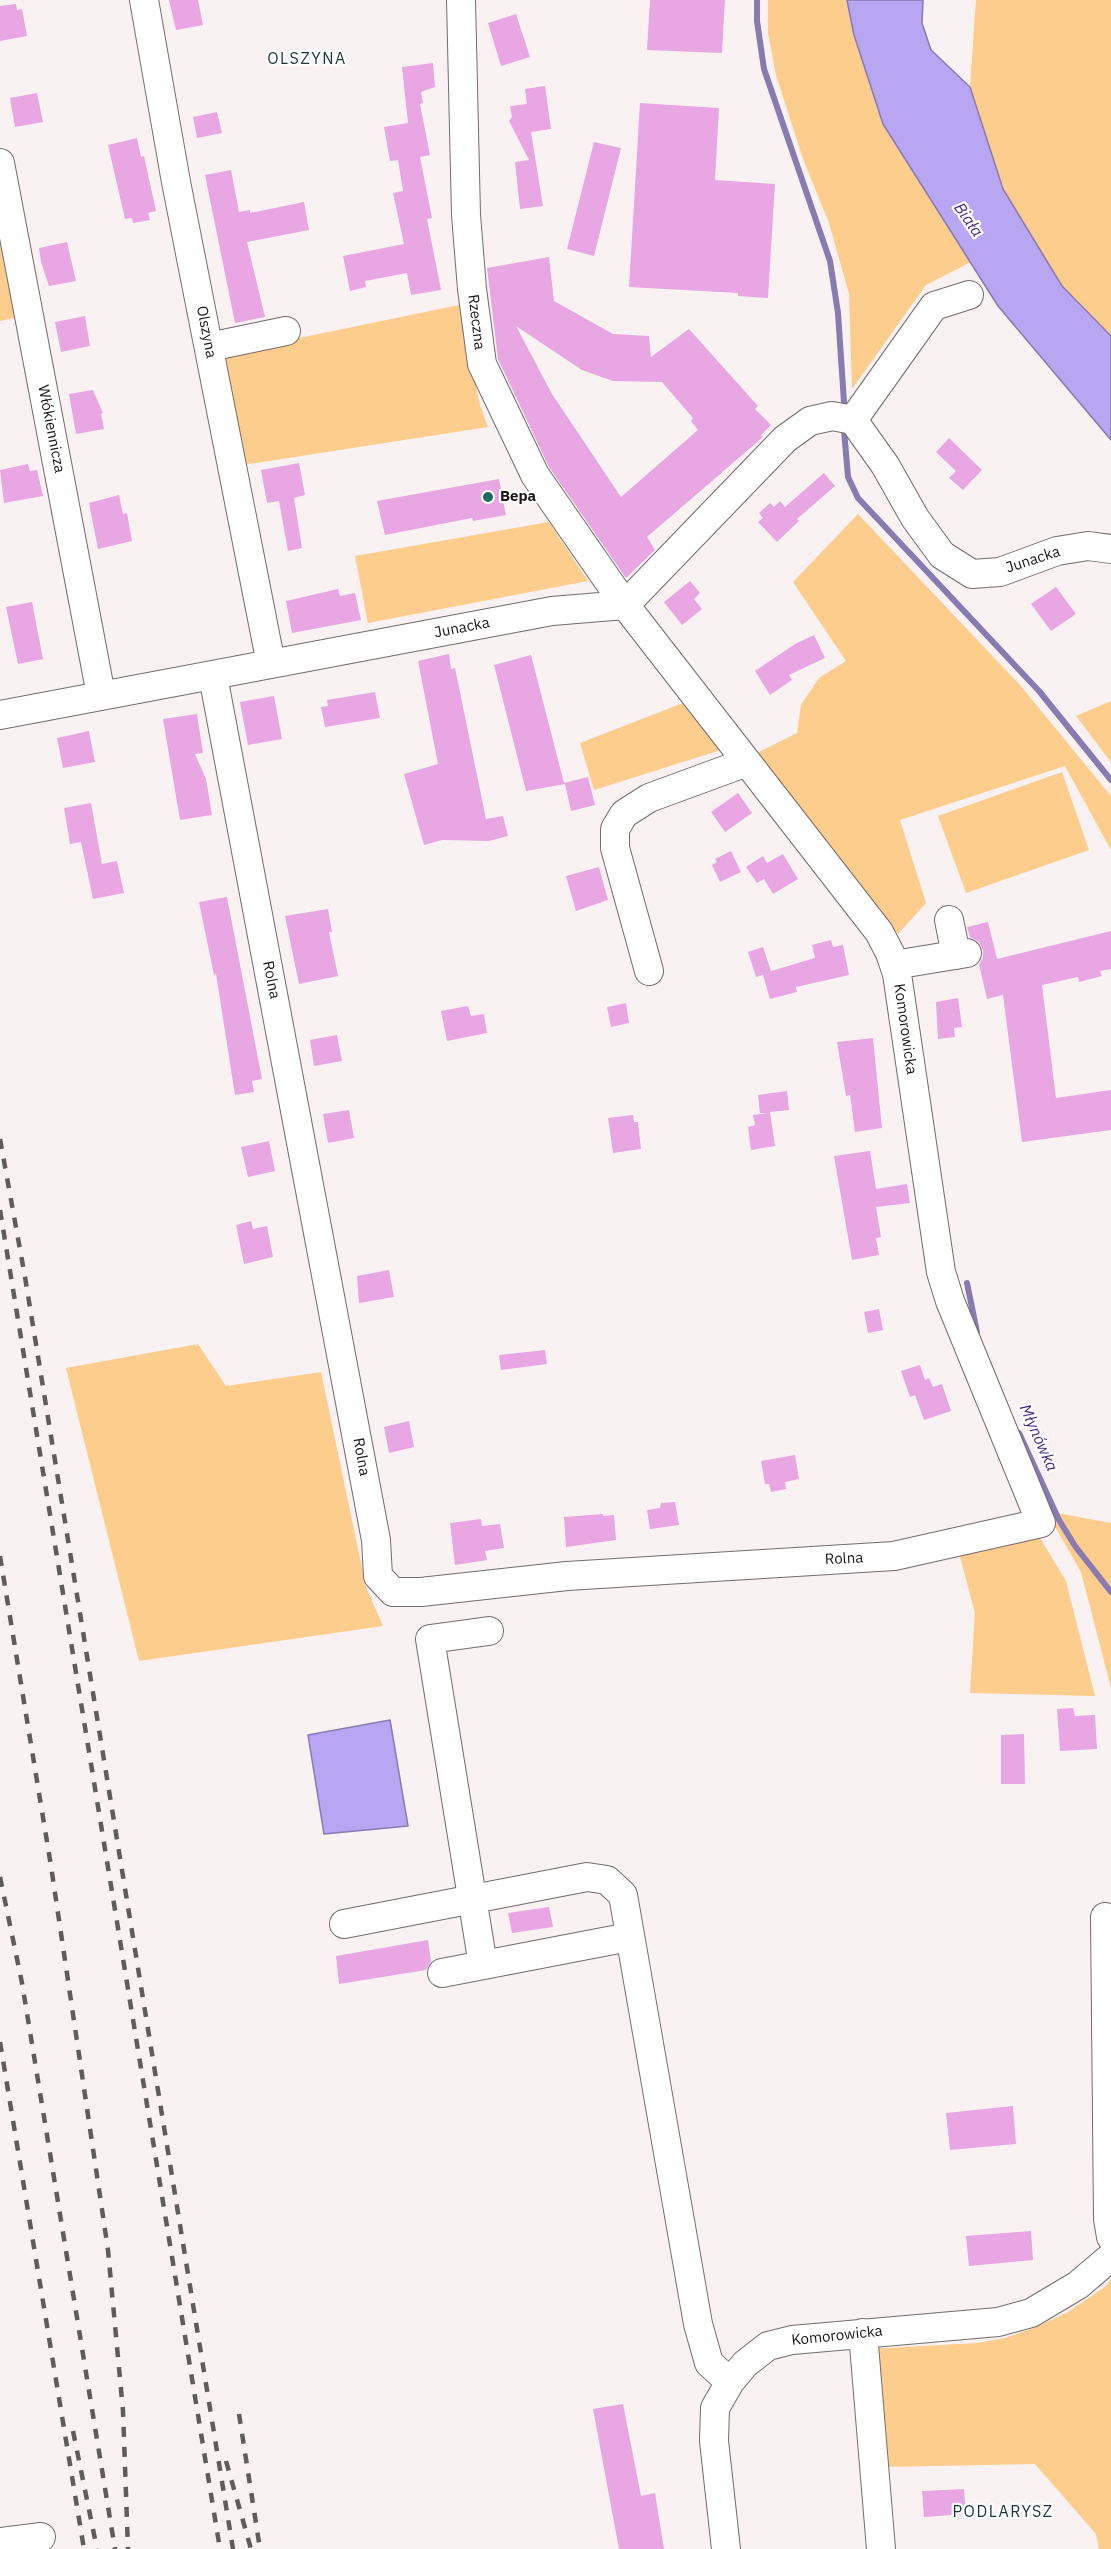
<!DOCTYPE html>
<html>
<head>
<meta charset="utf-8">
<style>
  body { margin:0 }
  canvas { display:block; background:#f9f1f2 }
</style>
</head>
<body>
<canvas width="1111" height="2549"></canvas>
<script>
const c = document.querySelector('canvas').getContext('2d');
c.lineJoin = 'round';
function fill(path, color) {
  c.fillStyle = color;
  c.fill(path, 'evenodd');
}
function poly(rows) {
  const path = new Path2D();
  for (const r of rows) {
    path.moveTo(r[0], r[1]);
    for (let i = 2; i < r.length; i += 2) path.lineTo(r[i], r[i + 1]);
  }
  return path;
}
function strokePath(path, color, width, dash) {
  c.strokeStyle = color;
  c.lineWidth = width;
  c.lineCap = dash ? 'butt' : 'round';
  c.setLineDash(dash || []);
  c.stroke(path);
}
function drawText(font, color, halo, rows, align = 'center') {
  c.font = font + ' "IBM Plex Sans",sans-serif';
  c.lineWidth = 4.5;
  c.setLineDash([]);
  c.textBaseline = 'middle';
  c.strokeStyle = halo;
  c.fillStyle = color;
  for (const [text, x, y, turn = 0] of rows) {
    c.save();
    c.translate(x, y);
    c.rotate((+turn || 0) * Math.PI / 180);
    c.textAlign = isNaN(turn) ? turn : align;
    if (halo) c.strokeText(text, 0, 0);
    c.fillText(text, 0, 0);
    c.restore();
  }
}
const green = poly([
  [768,0,847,0,854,35,883,124,971,262,926,285,852,389,849,294,829,223,803,159,776,75,768,33],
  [976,0,1111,0,1111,336,1062,286,1003,189,970,87],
  [0,243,15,318,0,321],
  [459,305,480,405,488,427,243,465,222,354],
  [858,514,1020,685,1111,796,1111,850,1065,766,900,820,926,903,898,934,755,754,797,733,801,705,819,678,846,661,793,582],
  [549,522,588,581,368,623,355,556],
  [1111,701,1111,762,1076,716],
  [683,703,721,750,594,790,580,743],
  [1062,772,1089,850,966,893,938,816],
  [198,1344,226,1386,321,1372,366,1587,383,1626,139,1661,66,1368],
  [1046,1511,1111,1523,1111,1688,1081,1572],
  [1037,1533,1066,1581,1095,1696,970,1693,975,1613,959,1553],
  [1111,2279,1111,2549,1099,2549,1096,2534,1035,2464,882,2467,869,2349,977,2343,1005,2338,1034,2328,1068,2312,1106,2286]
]);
const water = poly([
  [847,0,923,0,922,23,931,50,970,87,1003,189,1062,286,1111,336,1111,440,998,306,883,124,854,35,847,0],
  [390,1720,408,1826,324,1834,308,1735,390,1720]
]);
const stream = poly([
  [757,0,757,21,764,69,830,261,838,313,844,402],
  [844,430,848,477,858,498,1039,691,1111,780],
  [967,1283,977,1332],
  [1019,1433,1059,1520,1075,1546,1111,1592]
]);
const building = poly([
  [169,0,198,0,203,25,176,30],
  [650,0,725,0,722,53,647,50],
  [16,4,17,10,22,9,27,36,0,41,0,6],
  [516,14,530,57,501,66,488,23],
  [433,63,435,87,421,92,423,103,420,104,430,155,420,157,432,218,427,219,441,290,411,295,407,273,365,281,366,287,350,291,343,256,404,244,393,193,403,191,398,160,390,161,384,127,408,123,402,67],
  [545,86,551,129,531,132,543,206,520,209,515,162,529,160,509,121,512,117,510,106,527,104,525,89],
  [37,93,43,122,15,127,10,98],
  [640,103,719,108,715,180,775,184,768,298,738,296,738,293,629,287],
  [217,112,222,133,197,138,193,117],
  [137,138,141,157,144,156,156,211,148,213,150,220,133,223,132,218,125,219,108,145],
  [594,142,621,148,594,256,567,249],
  [231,170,239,212,250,210,250,213,304,202,309,230,247,242,265,317,235,323,205,175],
  [67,242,76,281,49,286,41,262,39,248],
  [549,257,554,301,613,334,649,336,651,357,689,329,758,406,755,409,771,425,761,435,763,437,647,537,655,550,626,578,549,467,498,359,487,268],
  [516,326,582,370,613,381,662,382,693,418,691,421,698,430,621,497,552,394],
  [85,316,90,346,61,352,55,322],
  [93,390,103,413,101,414,104,429,76,434,69,394],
  [949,438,982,470,963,490,949,478,956,471,936,452],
  [299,463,305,495,294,498,302,548,288,551,279,501,267,503,261,470],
  [28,464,30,471,37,470,43,496,4,503,0,470],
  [824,473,835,486,797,519,799,521,777,542,758,522,763,518,759,513,770,503,774,507,780,501,785,507],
  [499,479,506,515,473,521,472,518,385,535,377,501],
  [119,495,123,514,127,513,132,541,98,549,89,503],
  [690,581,700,593,694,599,702,609,682,625,664,602],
  [1056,587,1076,614,1051,631,1031,604],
  [338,589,340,596,355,593,361,620,292,633,286,601],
  [32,602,43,659,18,664,6,607],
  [814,635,825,658,789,675,792,680,770,695,755,671,795,644],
  [449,654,451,669,455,668,486,819,503,816,508,836,489,841,442,840,424,845,404,774,438,764,418,661],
  [531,655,564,783,588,777,595,805,571,811,565,784,526,791,494,665],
  [375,692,380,718,325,727,321,707,328,706,327,700],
  [274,696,282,739,248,745,240,702],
  [197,714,203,753,195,754,206,779,212,815,180,820,163,719],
  [89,731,95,762,63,768,57,738],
  [738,793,752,813,725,832,711,812],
  [91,803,102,864,117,861,124,893,93,899,81,842,70,844,64,808],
  [731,851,741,872,720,882,712,865,717,862,715,859],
  [783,854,798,879,773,894,764,879,757,883,746,867,763,856,767,863],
  [599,867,608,900,576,911,566,876],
  [227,897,262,1079,252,1081,254,1092,235,1095,216,974,214,975,199,902],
  [328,909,332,932,329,932,338,976,299,984,285,916],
  [988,922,997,959,1111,931,1111,969,1100,971,1102,976,1079,982,1078,977,1042,985,1056,1098,1111,1090,1111,1130,1022,1142,1003,995,987,999,979,964,983,958,983,950,979,942,970,937,967,927],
  [831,940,833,947,843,945,849,975,796,987,797,992,770,999,763,975,756,977,748,952,763,947,771,971,815,958,812,945],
  [958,998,962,1027,954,1028,955,1037,938,1039,936,1002],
  [626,1003,629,1023,611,1027,607,1007],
  [468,1006,471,1016,484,1014,487,1033,447,1041,441,1011],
  [337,1035,342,1061,314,1066,310,1040],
  [873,1038,882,1128,855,1132,850,1095,846,1096,837,1042],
  [787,1091,789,1110,770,1112,775,1146,751,1150,748,1127,755,1125,753,1115,767,1113,760,1113,758,1095],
  [349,1110,354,1138,328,1143,323,1114],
  [633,1115,634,1122,638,1122,641,1149,613,1153,608,1118],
  [269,1141,275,1171,248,1177,241,1147],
  [870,1151,876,1189,907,1184,910,1203,876,1207,881,1237,876,1238,879,1255,852,1260,834,1156],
  [251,1221,253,1229,267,1226,273,1257,244,1264,236,1225],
  [389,1270,394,1297,359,1303,357,1276],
  [879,1309,883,1330,868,1333,864,1312],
  [545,1350,547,1364,501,1370,499,1355],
  [920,1365,925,1380,929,1378,933,1387,942,1384,951,1411,924,1420,915,1395,910,1397,901,1371],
  [409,1421,414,1447,389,1453,384,1427],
  [795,1455,799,1479,785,1482,786,1489,771,1492,769,1484,765,1484,761,1461],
  [675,1502,679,1525,650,1529,647,1510,660,1508,661,1503],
  [603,1514,603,1516,614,1515,616,1540,566,1547,564,1517],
  [481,1519,482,1526,500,1524,504,1548,485,1551,487,1560,455,1565,450,1523],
  [1073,1708,1075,1716,1095,1715,1097,1749,1060,1751,1057,1709],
  [1024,1734,1025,1784,1001,1784,1001,1735],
  [549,1907,553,1927,512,1933,508,1913],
  [428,1940,431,1961,426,1970,339,1984,336,1956],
  [1013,2106,1016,2144,950,2150,946,2113],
  [1031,2231,1033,2260,969,2266,966,2236],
  [623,2404,641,2496,655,2493,664,2549,619,2549,593,2409],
  [964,2489,966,2514,924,2517,922,2491]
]);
const minor = poly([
  [144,0,176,182,271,664],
  [0,163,101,695],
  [209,347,286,331],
  [853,420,885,465,915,518,942,555,972,574,1000,572,1057,551,1088,546,1111,549],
  [213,676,376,1540,378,1576,393,1592,421,1592,567,1576,894,1556,1041,1523,950,1301,941,1272,897,974,890,953,879,932,625,605,535,475,482,364,472,289,466,215,461,0],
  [0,715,552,611,625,605,785,439,810,421,832,416,853,420,934,306,969,295],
  [949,920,956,955],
  [894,965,967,953],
  [649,971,615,848,615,829,624,814,649,798,747,762],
  [1105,1917,1108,2219,1111,2237],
  [344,1924,587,1877,607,1880,623,1895,698,2324,709,2363,730,2382],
  [483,1965,430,1639,489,1631],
  [442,1973,629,1937],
  [863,2333,881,2549],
  [0,2542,41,2537],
  [726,2549,714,2441,715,2408,730,2382,745,2364,768,2346,792,2340,998,2322,1031,2313,1078,2285,1111,2257]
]);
const rail = poly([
  [0,1139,25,1277,233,2549],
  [0,1210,220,2549],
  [0,1556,51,1866,108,2250,123,2411,128,2549],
  [0,1877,22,1983,115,2549],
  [0,2042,84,2549],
  [239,2414,260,2549],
  [73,2431,97,2549],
  [226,2461,251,2549]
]);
const markers = [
  [488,497,6,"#1d6965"]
];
const streetNames = [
  ["Rzeczna",476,322,83],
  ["Olszyna",206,332,79],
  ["Włókiennicza",51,429,79],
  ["Junacka",1033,560,-18],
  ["Junacka",462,628,-11],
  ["Rolna",271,980,79],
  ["Komorowicka",905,1029,82],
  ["Rolna",361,1457,80],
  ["Rolna",844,1559,-3],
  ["Komorowicka",837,2336,-6]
];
const poiNames = [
  ["Bepa",500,497]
];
const neighbourhoodNames = [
  ["OLSZYNA",307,59],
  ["PODLARYSZ",1003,2512]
];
const waterNames = [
  ["Biała",968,220,55],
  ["Młynówka",1038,1438,66]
];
fill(green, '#fdcd8d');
fill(water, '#b8a6f3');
strokePath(water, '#887bb1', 1.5);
strokePath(stream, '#887bb1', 6);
fill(building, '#e8a7e3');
strokePath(minor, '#736b6d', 30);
strokePath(minor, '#fff', 28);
strokePath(rail, '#605c5d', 4.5, [10, 10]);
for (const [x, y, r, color] of markers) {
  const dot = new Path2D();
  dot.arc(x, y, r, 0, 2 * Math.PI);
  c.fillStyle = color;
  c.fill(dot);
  strokePath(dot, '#fff', 2);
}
drawText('15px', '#191617', '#fff', streetNames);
drawText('bold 15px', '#191617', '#fff', poiNames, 'left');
c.letterSpacing = '1.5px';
drawText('16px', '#163836', '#fff', neighbourhoodNames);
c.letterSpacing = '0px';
drawText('italic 16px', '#46277f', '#fff', waterNames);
</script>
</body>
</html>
